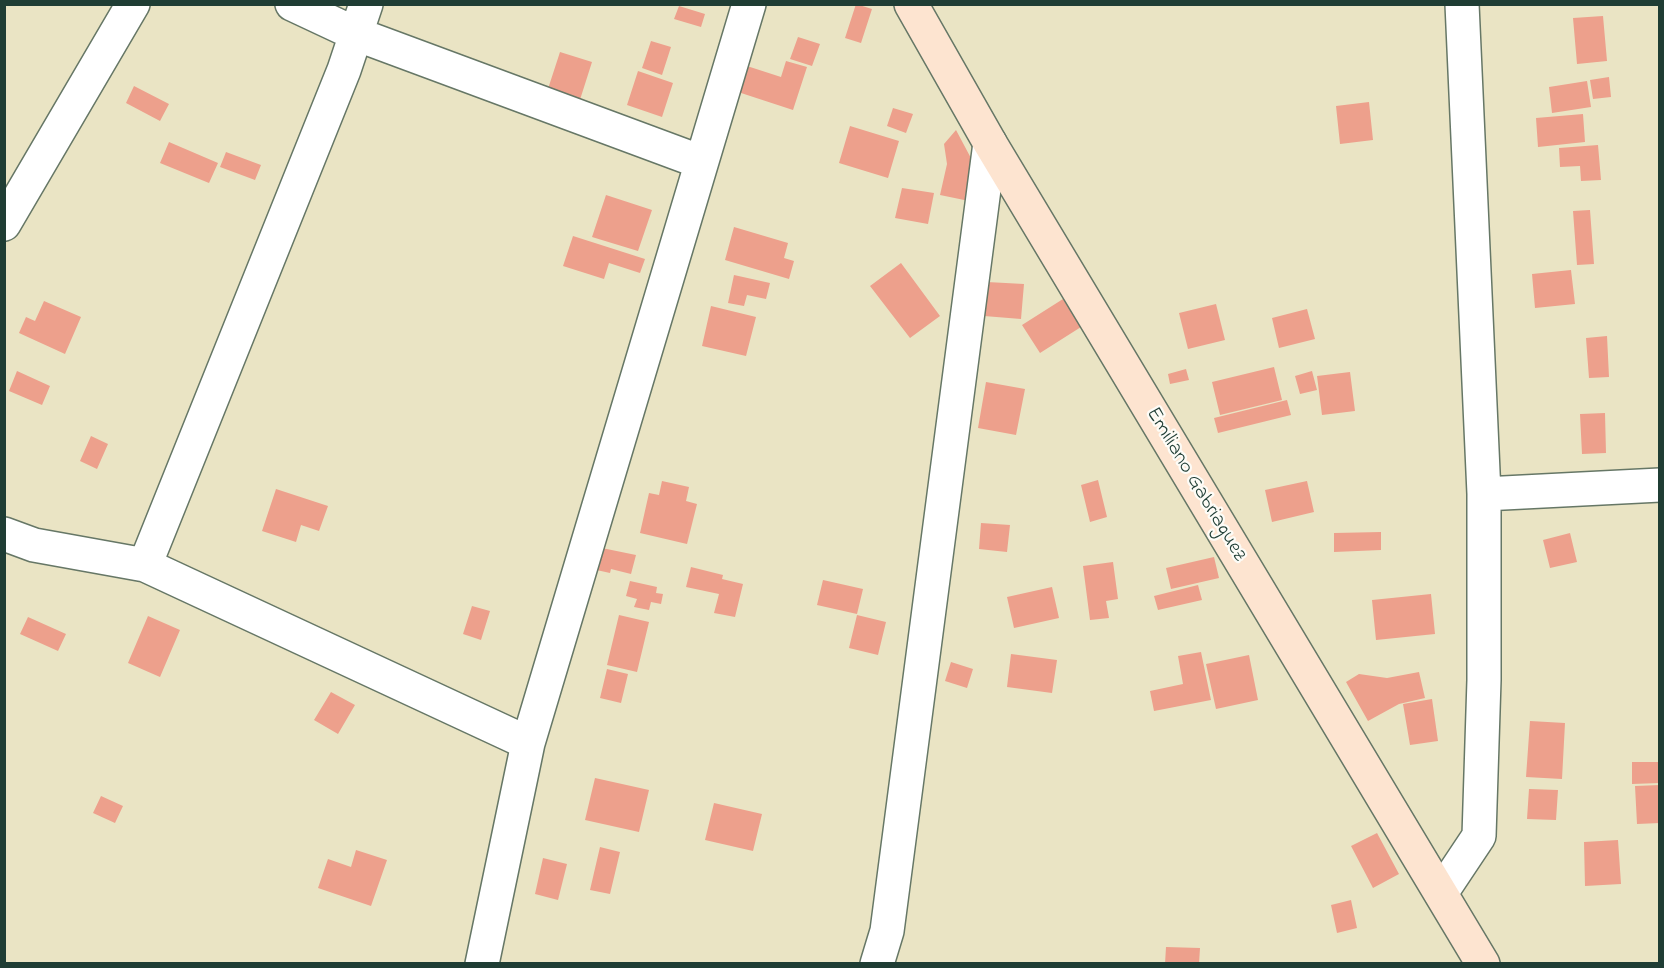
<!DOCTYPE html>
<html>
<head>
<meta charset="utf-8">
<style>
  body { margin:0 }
  #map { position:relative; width:1664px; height:968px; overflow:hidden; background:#eae4c4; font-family:"Indie Flower",sans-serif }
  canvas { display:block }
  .frame { position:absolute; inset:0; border:6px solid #1f3d34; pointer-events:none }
</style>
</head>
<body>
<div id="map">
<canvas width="1664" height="968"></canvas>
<div class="frame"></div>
</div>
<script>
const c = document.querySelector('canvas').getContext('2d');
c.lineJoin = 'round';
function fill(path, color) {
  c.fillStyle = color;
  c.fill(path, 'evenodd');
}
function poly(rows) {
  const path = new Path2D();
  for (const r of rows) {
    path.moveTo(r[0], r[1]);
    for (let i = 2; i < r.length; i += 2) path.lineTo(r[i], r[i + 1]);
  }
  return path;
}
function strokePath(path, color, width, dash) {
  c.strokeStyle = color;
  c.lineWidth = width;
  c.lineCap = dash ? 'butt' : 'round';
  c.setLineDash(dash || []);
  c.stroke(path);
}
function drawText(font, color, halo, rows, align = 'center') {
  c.font = font + ' "Indie Flower",sans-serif';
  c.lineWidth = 4.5;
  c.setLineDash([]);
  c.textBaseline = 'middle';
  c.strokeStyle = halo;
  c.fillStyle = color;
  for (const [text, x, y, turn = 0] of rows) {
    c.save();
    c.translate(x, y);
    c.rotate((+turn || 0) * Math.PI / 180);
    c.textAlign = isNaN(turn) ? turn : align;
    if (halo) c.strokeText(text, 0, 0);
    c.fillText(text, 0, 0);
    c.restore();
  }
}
const building = poly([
  [856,4,872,9,861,43,845,38],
  [679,6,705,14,701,27,674,19],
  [1603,16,1607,61,1577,64,1573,18],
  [798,37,820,44,812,66,790,59],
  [651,41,671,47,662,75,642,68],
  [560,52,592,62,578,106,546,95],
  [786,61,807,67,793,110,738,92,747,66,781,77],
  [638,71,673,83,662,117,627,105],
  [1609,77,1611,97,1593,99,1590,80],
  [1587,81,1591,107,1552,113,1549,87],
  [134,86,169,104,160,121,126,103],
  [1369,102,1373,140,1340,144,1336,106],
  [893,108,913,114,906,133,887,126],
  [1583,114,1585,142,1538,147,1536,118],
  [850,126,899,141,888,178,839,163],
  [956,130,981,177,974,202,940,195,947,164,944,144],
  [169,142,218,163,209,183,160,163],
  [1598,145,1601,180,1581,181,1580,166,1560,167,1559,148],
  [226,152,261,165,255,180,220,167],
  [902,188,934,193,928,224,895,218],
  [606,195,652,210,638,251,592,237],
  [1590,210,1594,264,1577,265,1573,211],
  [734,227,788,243,784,258,794,261,789,279,725,260],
  [573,236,645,259,640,273,609,263,604,279,563,266],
  [901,263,940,316,910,338,870,286],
  [1571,270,1575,304,1535,308,1532,274],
  [734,275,770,283,766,299,747,295,744,306,728,303],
  [987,282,1024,284,1021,319,984,316],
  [1063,299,1081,327,1040,353,1022,325],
  [44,301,81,317,65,354,19,333,26,317,35,321],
  [1216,304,1225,340,1188,349,1179,313],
  [711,306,756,317,746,356,702,346],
  [1307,309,1315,339,1279,348,1272,318],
  [1607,336,1609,377,1589,378,1586,338],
  [1274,367,1282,400,1220,415,1212,382],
  [1186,369,1189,380,1170,384,1168,374],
  [17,371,50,386,42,405,9,391],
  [1312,371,1317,390,1300,394,1295,376],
  [1350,372,1355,411,1322,415,1317,376],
  [986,382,1025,389,1016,435,978,428],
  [1287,400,1291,415,1218,433,1214,418],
  [1605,413,1606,453,1582,454,1580,414],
  [91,436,108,444,97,469,80,461],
  [1098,480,1107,517,1090,522,1081,485],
  [662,481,689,487,686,501,697,504,687,544,640,533,649,493,659,495],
  [1307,481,1314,512,1272,522,1265,490],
  [276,489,328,506,319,531,301,525,296,542,262,531],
  [981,523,1010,525,1007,552,979,549],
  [1381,532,1381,550,1334,552,1334,533],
  [1570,533,1577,562,1550,568,1543,540],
  [597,547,636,555,631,574,611,569,610,573,592,569],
  [1214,557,1219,578,1171,589,1166,568],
  [1113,562,1118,599,1106,601,1109,618,1090,620,1083,566],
  [691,567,723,575,722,579,743,584,735,617,714,613,719,594,686,587],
  [823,580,863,589,857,614,817,605],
  [630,581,657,587,656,593,663,594,661,604,651,602,649,610,634,607,637,599,626,596],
  [1198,585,1202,600,1158,610,1154,596],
  [1052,587,1059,618,1014,628,1007,597],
  [1431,594,1435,634,1376,640,1372,600],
  [472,606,490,611,481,640,463,634],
  [619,615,649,622,637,672,607,665],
  [857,615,886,622,878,655,849,648],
  [148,616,180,630,160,677,128,663],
  [28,617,66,634,58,651,20,634],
  [1201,652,1211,700,1154,711,1150,691,1183,684,1178,656],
  [1011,654,1057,660,1052,693,1007,687],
  [1249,655,1258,700,1216,709,1206,664],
  [951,662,973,669,967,688,945,681],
  [607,669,628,674,621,703,600,698],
  [1419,672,1425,698,1399,704,1368,721,1346,682,1359,674,1387,678],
  [331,692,355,705,338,734,314,720],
  [1432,699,1438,741,1410,745,1403,704],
  [1530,721,1565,723,1562,779,1526,777],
  [1632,762,1660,762,1660,783,1632,784],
  [595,778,649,790,639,832,585,820],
  [1660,785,1660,823,1637,824,1635,786],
  [1529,789,1558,790,1556,820,1527,819],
  [101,796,123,806,115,823,93,813],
  [714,803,762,814,753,851,705,840],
  [1377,833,1399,874,1373,888,1351,846],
  [1618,840,1621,884,1585,886,1584,842],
  [600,847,620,852,610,894,590,890],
  [356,850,387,860,371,906,318,888,328,859,351,867],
  [543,858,567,864,558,900,535,894],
  [1351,900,1357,928,1337,933,1331,905],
  [1166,947,1200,948,1199,964,1165,964]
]);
const minor = poly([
  [292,4,356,34,701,162],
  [4,224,133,4],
  [1484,494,1660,485],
  [4,534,34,545,145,565,528,743],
  [145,565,344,70,366,4],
  [1441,893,1479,836,1484,680,1484,494,1462,4],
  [482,964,528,743,749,4],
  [877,964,887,931,990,143]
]);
const secondary = poly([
  [911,4,990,143,1483,964]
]);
const streetNames = [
  ["Emiliano Gabriaguez",1195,485,59]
];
fill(building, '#eda08c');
strokePath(minor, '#676', 36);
strokePath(secondary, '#676', 36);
strokePath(minor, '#fff', 33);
strokePath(secondary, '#fde4d0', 33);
drawText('21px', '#1f3d34', '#fdfcf7', streetNames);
</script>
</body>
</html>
